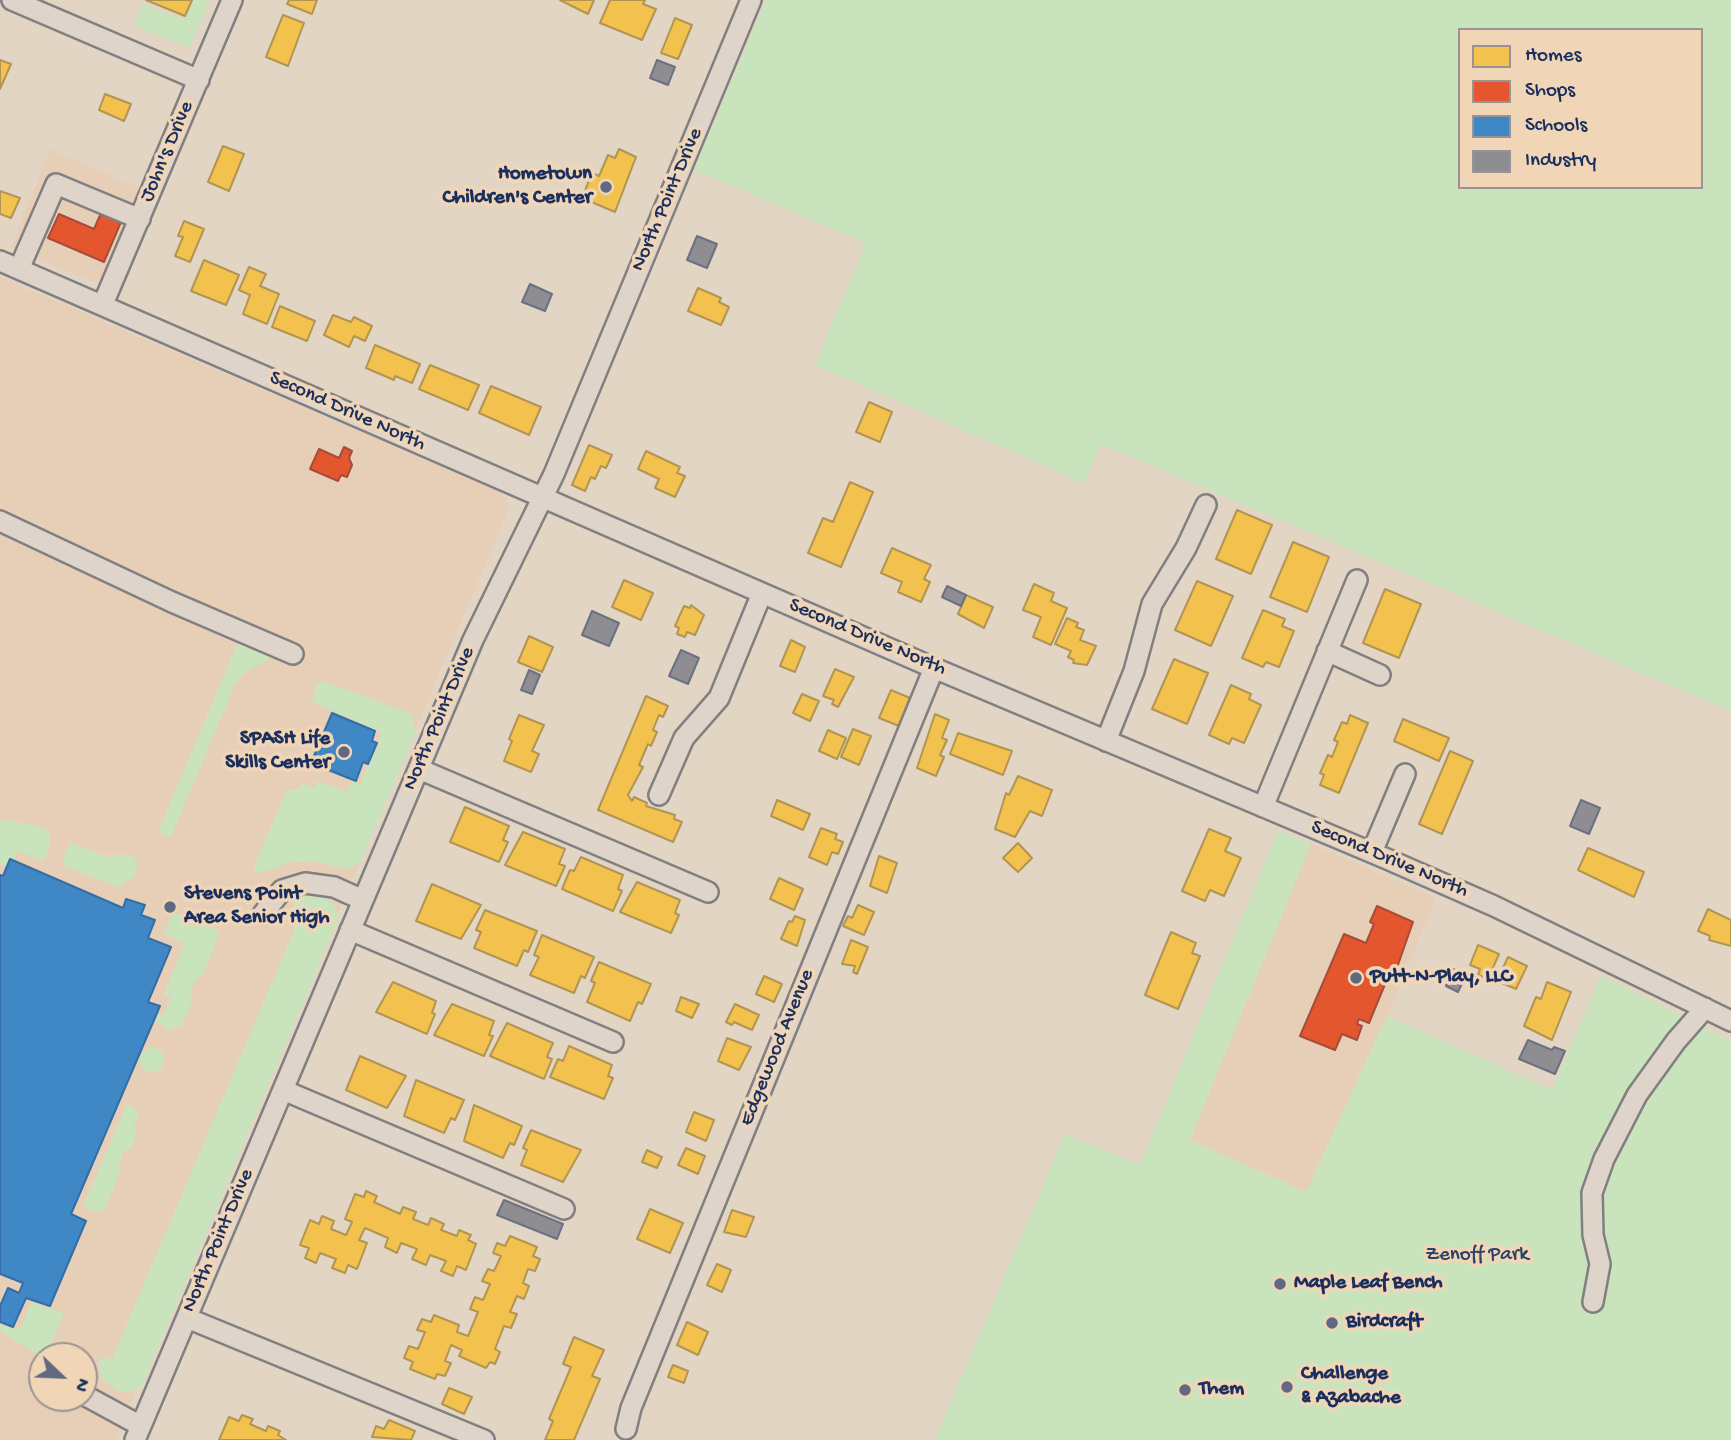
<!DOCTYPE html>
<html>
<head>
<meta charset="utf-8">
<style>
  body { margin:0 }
  #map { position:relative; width:1731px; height:1440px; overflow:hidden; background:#e3d5c4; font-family:"Gochi Hand",sans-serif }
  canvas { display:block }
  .legend { position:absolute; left:1458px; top:28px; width:245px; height:161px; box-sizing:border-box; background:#f0d6b7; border:2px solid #9b9393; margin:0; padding:9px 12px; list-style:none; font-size:21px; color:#1b2f5e }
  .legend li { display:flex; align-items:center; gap:14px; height:35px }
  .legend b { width:35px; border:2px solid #9b9393 }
  .north { position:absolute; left:28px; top:1342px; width:70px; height:70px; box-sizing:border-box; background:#f0d6b7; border:2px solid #9b9393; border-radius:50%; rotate:113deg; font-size:19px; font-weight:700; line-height:28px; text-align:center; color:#1b2f5e }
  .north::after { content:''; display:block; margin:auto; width:24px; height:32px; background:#616982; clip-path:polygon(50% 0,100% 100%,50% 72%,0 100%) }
</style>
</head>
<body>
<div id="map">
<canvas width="1731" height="1440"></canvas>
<ul class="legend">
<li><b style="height:19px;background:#f2c14e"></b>Homes</li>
<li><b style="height:19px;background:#e4572e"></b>Shops</li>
<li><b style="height:19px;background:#3f88c5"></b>Schools</li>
<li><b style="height:19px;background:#8d8d92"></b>Industry</li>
</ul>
<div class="north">N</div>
</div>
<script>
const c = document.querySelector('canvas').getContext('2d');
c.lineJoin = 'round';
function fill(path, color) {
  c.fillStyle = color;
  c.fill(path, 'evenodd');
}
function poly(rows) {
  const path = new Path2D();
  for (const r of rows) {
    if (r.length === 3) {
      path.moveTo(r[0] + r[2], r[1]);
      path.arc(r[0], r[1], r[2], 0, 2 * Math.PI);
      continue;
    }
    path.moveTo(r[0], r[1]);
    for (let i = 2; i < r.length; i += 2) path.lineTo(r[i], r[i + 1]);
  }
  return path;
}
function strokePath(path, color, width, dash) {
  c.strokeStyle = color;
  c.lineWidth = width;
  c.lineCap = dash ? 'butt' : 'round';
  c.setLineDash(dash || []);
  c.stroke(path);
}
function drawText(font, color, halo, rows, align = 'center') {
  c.font = font + ' "Gochi Hand",sans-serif';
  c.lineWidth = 7;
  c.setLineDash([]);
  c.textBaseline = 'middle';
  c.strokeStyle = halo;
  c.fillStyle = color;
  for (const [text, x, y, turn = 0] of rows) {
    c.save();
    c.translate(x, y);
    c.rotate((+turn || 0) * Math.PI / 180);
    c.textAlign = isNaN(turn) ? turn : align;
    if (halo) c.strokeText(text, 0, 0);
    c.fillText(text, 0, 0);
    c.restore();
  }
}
const built = poly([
  [50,149,141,189,105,277,92,282,11,248],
  [0,277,496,490,508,500,508,511,115,1440,0,1440],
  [42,1356,84,1356,84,1398,42,1398],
  [1311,844,1436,898,1387,1016,1306,1192,1189,1140]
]);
const green = poly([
  [192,0,210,0,189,48,134,25,143,3,184,20],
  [766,0,1731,0,1731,711,1101,444,1084,483,815,365,866,243,694,170],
  [1460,30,1701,30,1701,187,1460,187],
  [240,644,271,658,247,671,235,684,171,837,158,832,236,646],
  [323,681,412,714,416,732,360,863,347,869,313,861,292,862,260,873,254,870,255,864,286,791,300,788,302,783,314,788,317,781,347,792,352,780,360,784,382,733,312,702,316,686],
  [0,820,32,824,49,831,50,846,44,861,18,851,10,868,0,864],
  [1278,830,1311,844,1190,1140,1306,1192,1387,1016,1552,1090,1601,975,1731,1041,1731,1440,935,1440,1065,1134,1140,1165],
  [71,843,102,855,132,855,138,864,133,877,118,887,65,866,63,858],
  [314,894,332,901,339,916,142,1386,131,1392,117,1391,102,1379,98,1362,101,1358,112,1359,295,928,291,911,293,904,298,898],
  [173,912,212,922,219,935,203,975,197,978,190,993,193,1000,181,1025,170,1030,155,1020,157,1015,163,1016,171,997,164,994,185,943,163,934],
  [152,1060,12],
  [127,1104,134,1107,138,1117,134,1126,137,1132,131,1148,124,1151,119,1164,121,1169,104,1211,97,1212,83,1206],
  [31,1302,64,1313,47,1354,35,1353,0,1331,0,1324,13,1329,22,1326]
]);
const homes = poly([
  [146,0,192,0,185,16,146,0],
  [289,0,317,0,312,14,287,4,289,0],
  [560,0,594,0,588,14,560,0],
  [610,0,645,0,643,4,656,9,642,40,600,23,610,0],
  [283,15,304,23,288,66,266,57,283,15],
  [675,18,692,25,678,59,661,53,675,18],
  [0,60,11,64,0,89,0,60],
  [105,94,131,104,124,121,99,110,105,94],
  [223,146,244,154,229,191,208,182,223,146],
  [619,149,636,157,615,212,582,198,592,173,599,176,608,155,615,158,619,149],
  [0,191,20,198,11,218,0,214,0,191],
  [184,221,204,229,190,262,175,256,183,237,178,236,184,221],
  [204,260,239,275,226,305,191,291,204,260],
  [249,267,266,274,260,286,279,294,267,324,243,314,250,295,239,290,249,267],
  [698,288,721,298,719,302,729,307,721,325,688,311,698,288],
  [280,306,315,321,307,341,272,327,280,306],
  [333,315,351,322,354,317,372,326,365,341,354,336,349,347,324,335,333,315],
  [375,345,420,364,412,383,395,376,394,380,366,368,375,345],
  [430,365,479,385,468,410,419,389,430,365],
  [491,386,541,407,529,435,479,413,491,386],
  [869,402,892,412,880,442,856,432,869,402],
  [589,445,612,455,606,468,601,466,595,479,591,477,585,491,572,485,589,445],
  [646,451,680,467,677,473,685,476,675,497,655,488,659,479,638,469,646,451],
  [850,482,873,492,841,567,808,553,823,518,833,522,850,482],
  [1237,510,1272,525,1251,574,1216,559,1237,510],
  [1293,542,1329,557,1307,612,1270,597,1293,542],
  [892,548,931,565,924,579,930,582,921,602,898,592,902,582,881,573,892,548],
  [624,580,653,593,641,620,612,607,624,580],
  [1197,581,1233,596,1211,646,1175,630,1197,581],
  [1034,584,1054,593,1051,601,1067,608,1051,645,1033,637,1041,617,1023,610,1034,584],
  [1385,589,1421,604,1399,658,1363,643,1385,589],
  [966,595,993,607,984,628,958,614,966,595],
  [691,605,704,615,695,635,687,632,685,637,677,634,679,628,675,626,684,606,690,608,691,605],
  [1263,610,1285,619,1282,626,1294,631,1279,667,1266,662,1263,667,1242,658,1263,610],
  [1067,618,1078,623,1076,627,1084,630,1080,640,1096,646,1087,665,1073,663,1074,660,1068,657,1071,651,1055,644,1067,618],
  [529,636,553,647,542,672,518,662,529,636],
  [791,640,805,647,795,672,780,666,791,640],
  [1174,659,1208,673,1187,724,1152,709,1174,659],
  [835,669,854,677,838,707,832,704,834,700,823,696,835,669],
  [1231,685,1251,694,1249,699,1261,705,1244,743,1232,738,1229,744,1209,735,1231,685],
  [891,690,910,698,899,726,879,718,891,690],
  [802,694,819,701,810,721,793,713,802,694],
  [646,696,668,706,663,717,659,715,653,730,657,732,651,746,648,744,639,765,643,767,628,795,632,801,634,797,647,803,646,806,675,815,674,819,682,822,673,842,598,810,646,696],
  [935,714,949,720,942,738,947,740,940,755,944,757,936,776,917,768,935,714],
  [519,715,544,725,532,751,539,754,531,772,504,761,512,741,509,739,519,715],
  [1350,715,1368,723,1339,793,1320,785,1324,775,1320,773,1328,755,1332,757,1338,742,1334,740,1342,722,1347,724,1350,715],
  [1403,719,1449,738,1439,761,1394,741,1403,719],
  [853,729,871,736,859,765,841,757,853,729],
  [828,730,846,738,837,759,819,751,828,730],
  [958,733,1012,751,1003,775,950,754,958,733],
  [1450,751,1473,761,1442,834,1419,824,1450,751],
  [1018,776,1052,790,1042,816,1030,811,1015,837,995,829,1006,793,1009,795,1018,776],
  [777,800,810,814,803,830,771,816,777,800],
  [465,807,509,826,503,840,508,842,499,862,450,842,465,807],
  [821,828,837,834,835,839,843,842,838,854,832,852,827,865,809,857,821,828],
  [1209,829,1231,838,1225,851,1241,858,1224,896,1210,890,1205,901,1182,891,1209,829],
  [523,832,565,849,559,864,565,866,556,886,505,865,523,832],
  [1018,843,1032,858,1018,872,1003,858,1018,843],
  [1588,848,1644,872,1634,897,1578,870,1588,848],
  [879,856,897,863,887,893,870,886,879,856],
  [581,857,623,875,618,889,622,891,613,911,562,889,570,870,574,871,581,857],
  [779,878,803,889,794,910,770,899,779,878],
  [637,882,680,900,675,913,679,915,671,933,620,912,637,882],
  [432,884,481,905,461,939,416,921,432,884],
  [858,905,874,912,864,935,843,926,848,916,852,918,858,905],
  [1708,909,1731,920,1731,946,1709,940,1710,936,1698,931,1708,909],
  [485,910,537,931,528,952,524,950,517,966,474,948,481,932,476,930,485,910],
  [795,916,805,920,797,946,781,939,789,921,792,922,795,916],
  [1171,932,1196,943,1192,953,1200,956,1178,1009,1145,995,1171,932],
  [542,935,594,957,585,978,581,976,574,993,530,975,539,957,534,955,542,935],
  [851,940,868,947,857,974,853,972,855,966,842,964,851,940],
  [1478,945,1499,954,1488,979,1478,975,1480,969,1470,965,1478,945],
  [1508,957,1527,966,1516,989,1497,981,1508,957],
  [599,962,651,984,642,1004,638,1002,630,1021,587,1002,595,983,591,981,599,962],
  [764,976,782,984,774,1002,756,994,764,976],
  [393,982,436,1001,432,1013,435,1014,427,1034,376,1012,393,982],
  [1547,982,1571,992,1552,1040,1524,1026,1536,997,1541,999,1547,982],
  [681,997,699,1004,692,1018,676,1011,681,997],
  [452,1004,494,1021,489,1035,493,1036,484,1056,434,1035,452,1004],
  [735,1004,759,1015,752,1030,734,1022,732,1025,726,1022,735,1004],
  [507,1023,553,1043,547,1057,552,1059,544,1079,490,1056,507,1023],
  [727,1038,751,1047,739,1070,718,1061,727,1038],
  [569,1046,612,1065,608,1076,613,1078,604,1099,550,1077,558,1059,563,1061,569,1046],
  [360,1056,406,1076,387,1108,346,1090,360,1056],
  [416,1080,464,1100,455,1120,451,1118,444,1133,404,1116,416,1080],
  [474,1105,522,1126,514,1145,510,1143,503,1158,464,1141,474,1105],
  [694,1112,714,1120,706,1141,686,1132,694,1112],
  [531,1130,581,1150,563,1182,521,1165,527,1150,523,1148,531,1130],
  [686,1148,705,1156,698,1174,678,1165,686,1148],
  [647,1150,662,1157,657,1168,642,1162,647,1150],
  [366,1191,377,1196,374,1202,400,1214,403,1207,416,1212,413,1219,428,1225,431,1218,444,1224,441,1230,457,1236,459,1230,471,1235,468,1240,476,1244,466,1270,457,1266,453,1276,441,1271,446,1261,430,1255,426,1265,412,1259,417,1249,401,1243,397,1253,385,1247,388,1238,365,1228,359,1240,367,1243,357,1269,348,1265,345,1273,332,1268,336,1259,320,1253,316,1263,305,1258,309,1248,300,1245,310,1220,319,1224,322,1216,334,1221,331,1229,346,1235,352,1222,345,1219,355,1194,364,1197,366,1191],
  [650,1209,683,1223,670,1253,637,1239,650,1209],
  [732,1210,754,1217,746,1237,724,1232,732,1210],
  [510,1236,537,1247,533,1256,540,1259,535,1271,528,1269,523,1283,529,1286,524,1299,517,1296,510,1312,517,1314,511,1328,504,1326,495,1349,500,1352,495,1364,490,1362,486,1368,459,1356,462,1350,451,1345,445,1361,451,1363,445,1376,437,1374,435,1379,410,1369,413,1362,404,1358,409,1346,418,1349,425,1332,417,1330,422,1319,431,1322,434,1315,459,1325,457,1332,468,1336,478,1312,470,1309,475,1297,483,1300,490,1284,482,1281,488,1269,494,1271,501,1256,493,1253,497,1243,505,1246,510,1236],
  [717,1264,731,1270,722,1292,707,1285,717,1264],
  [687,1322,708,1332,698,1355,677,1345,687,1322],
  [574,1337,604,1350,592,1376,600,1379,574,1440,545,1440,553,1421,549,1419,571,1367,563,1364,574,1337],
  [673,1365,688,1371,684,1383,668,1377,673,1365],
  [449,1388,472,1397,464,1414,442,1404,449,1388],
  [242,1415,253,1419,250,1424,266,1431,268,1426,280,1431,278,1435,286,1440,219,1440,229,1417,239,1421,242,1415],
  [389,1420,415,1431,411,1440,372,1437,376,1426,384,1429,389,1420]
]);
const shops = poly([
  [101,213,121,222,104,262,48,238,59,214,94,229,101,213],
  [344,447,352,451,349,458,352,465,347,477,341,475,338,481,310,469,319,449,339,458,344,447],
  [1377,906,1413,922,1393,979,1388,977,1369,1023,1359,1019,1357,1024,1362,1026,1357,1040,1342,1034,1335,1050,1300,1036,1344,934,1366,943,1374,924,1370,922,1377,906]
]);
const schools = poly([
  [332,713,375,731,372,741,377,743,368,764,363,762,356,781,311,763,332,713],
  [10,859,123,908,126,899,145,905,141,915,155,920,148,938,171,947,148,1002,160,1006,71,1214,86,1221,50,1306,26,1298,13,1327,0,1322,0,1306,8,1288,19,1293,23,1283,0,1274,0,875,3,876,10,859]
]);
const industry = poly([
  [657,60,675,67,668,85,650,78,657,60],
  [697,236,717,244,707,268,687,260,697,236],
  [530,284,552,294,545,311,522,302,530,284],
  [947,586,966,595,961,606,942,597,947,586],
  [592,611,619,623,609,646,582,635,592,611],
  [681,650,699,658,688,684,669,676,681,650],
  [529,670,540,675,532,694,521,690,529,670],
  [1581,800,1600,808,1589,834,1570,826,1581,800],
  [1453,969,1466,975,1458,992,1446,986,1453,969],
  [1528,1040,1552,1050,1554,1047,1565,1051,1555,1074,1519,1059,1528,1040],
  [504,1200,563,1224,557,1239,497,1215,504,1200]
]);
const minor = poly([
  [12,0,199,80],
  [0,261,934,668,1387,859,1494,906,1731,1021],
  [19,269,56,184,140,219],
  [103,304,232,0],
  [0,521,172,602,293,654],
  [1327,651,1380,675],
  [1106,741,1134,671,1152,604,1186,548,1206,505],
  [419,769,708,892],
  [659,795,684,738,719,698,762,593],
  [1263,807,1357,580],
  [1372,852,1405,774],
  [263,914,282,890,305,883,334,887,363,900],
  [350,930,613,1042],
  [283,1090,564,1209],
  [1593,1302,1600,1264,1593,1235,1592,1193,1604,1159,1637,1095,1676,1041,1705,1008],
  [187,1318,484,1440],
  [84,1395,141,1426],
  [626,1429,631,1408,934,668],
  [135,1440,473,640,554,474,751,0]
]);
const markers = [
  [606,187,7,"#616982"],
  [344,752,7,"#616982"],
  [170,907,7,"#616982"],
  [1356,978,7,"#616982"],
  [1280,1284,7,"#616982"],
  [1332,1323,7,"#616982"],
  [1287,1387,7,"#616982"],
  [1185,1390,7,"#616982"]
];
const streetNames = [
  ["John's Drive",168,152,-67],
  ["North Point Drive",668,200,-67],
  ["Second Drive North",347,412,24],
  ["Second Drive North",867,638,23],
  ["North Point Drive",440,719,-67],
  ["Second Drive North",1389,860,23],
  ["Edgewood Avenue",778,1048,-68],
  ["North Point Drive",219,1241,-67]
];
const poiNames = [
  ["Hometown",592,175,"right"],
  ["Children's Center",592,199,"right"],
  ["SPASH Life",330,740,"right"],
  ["Skills Center",330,764,"right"],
  ["Stevens Point",184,895],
  ["Area Senior High",184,919],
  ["Putt-N-Play, LLC",1370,978],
  ["Maple Leaf Bench",1294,1284],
  ["Birdcraft",1346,1323],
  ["Challenge",1301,1375],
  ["& Azabache",1301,1399],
  ["Them",1199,1390]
];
const parkNames = [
  ["Zenoff Park",1477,1256]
];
fill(built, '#e7ceb7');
fill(green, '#c9e4bc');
fill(homes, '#f2c14e');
strokePath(homes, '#b29553', 2);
fill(shops, '#e4572e');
strokePath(shops, '#a84b3c', 2);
fill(schools, '#3f88c5');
strokePath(schools, '#346da6', 2);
fill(industry, '#8d8d92');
strokePath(industry, '#6b7182', 2);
strokePath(minor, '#817f80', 24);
strokePath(minor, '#ded4c9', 19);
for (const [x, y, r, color] of markers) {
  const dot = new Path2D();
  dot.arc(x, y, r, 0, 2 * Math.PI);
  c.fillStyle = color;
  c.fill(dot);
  strokePath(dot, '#f0d6b7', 2.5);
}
drawText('21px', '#1b2f5e', '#f0d6b7', streetNames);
drawText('bold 21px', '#1b2f5e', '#f0d6b7', poiNames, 'left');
drawText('21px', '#2a4267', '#f0d6b7', parkNames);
</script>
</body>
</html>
